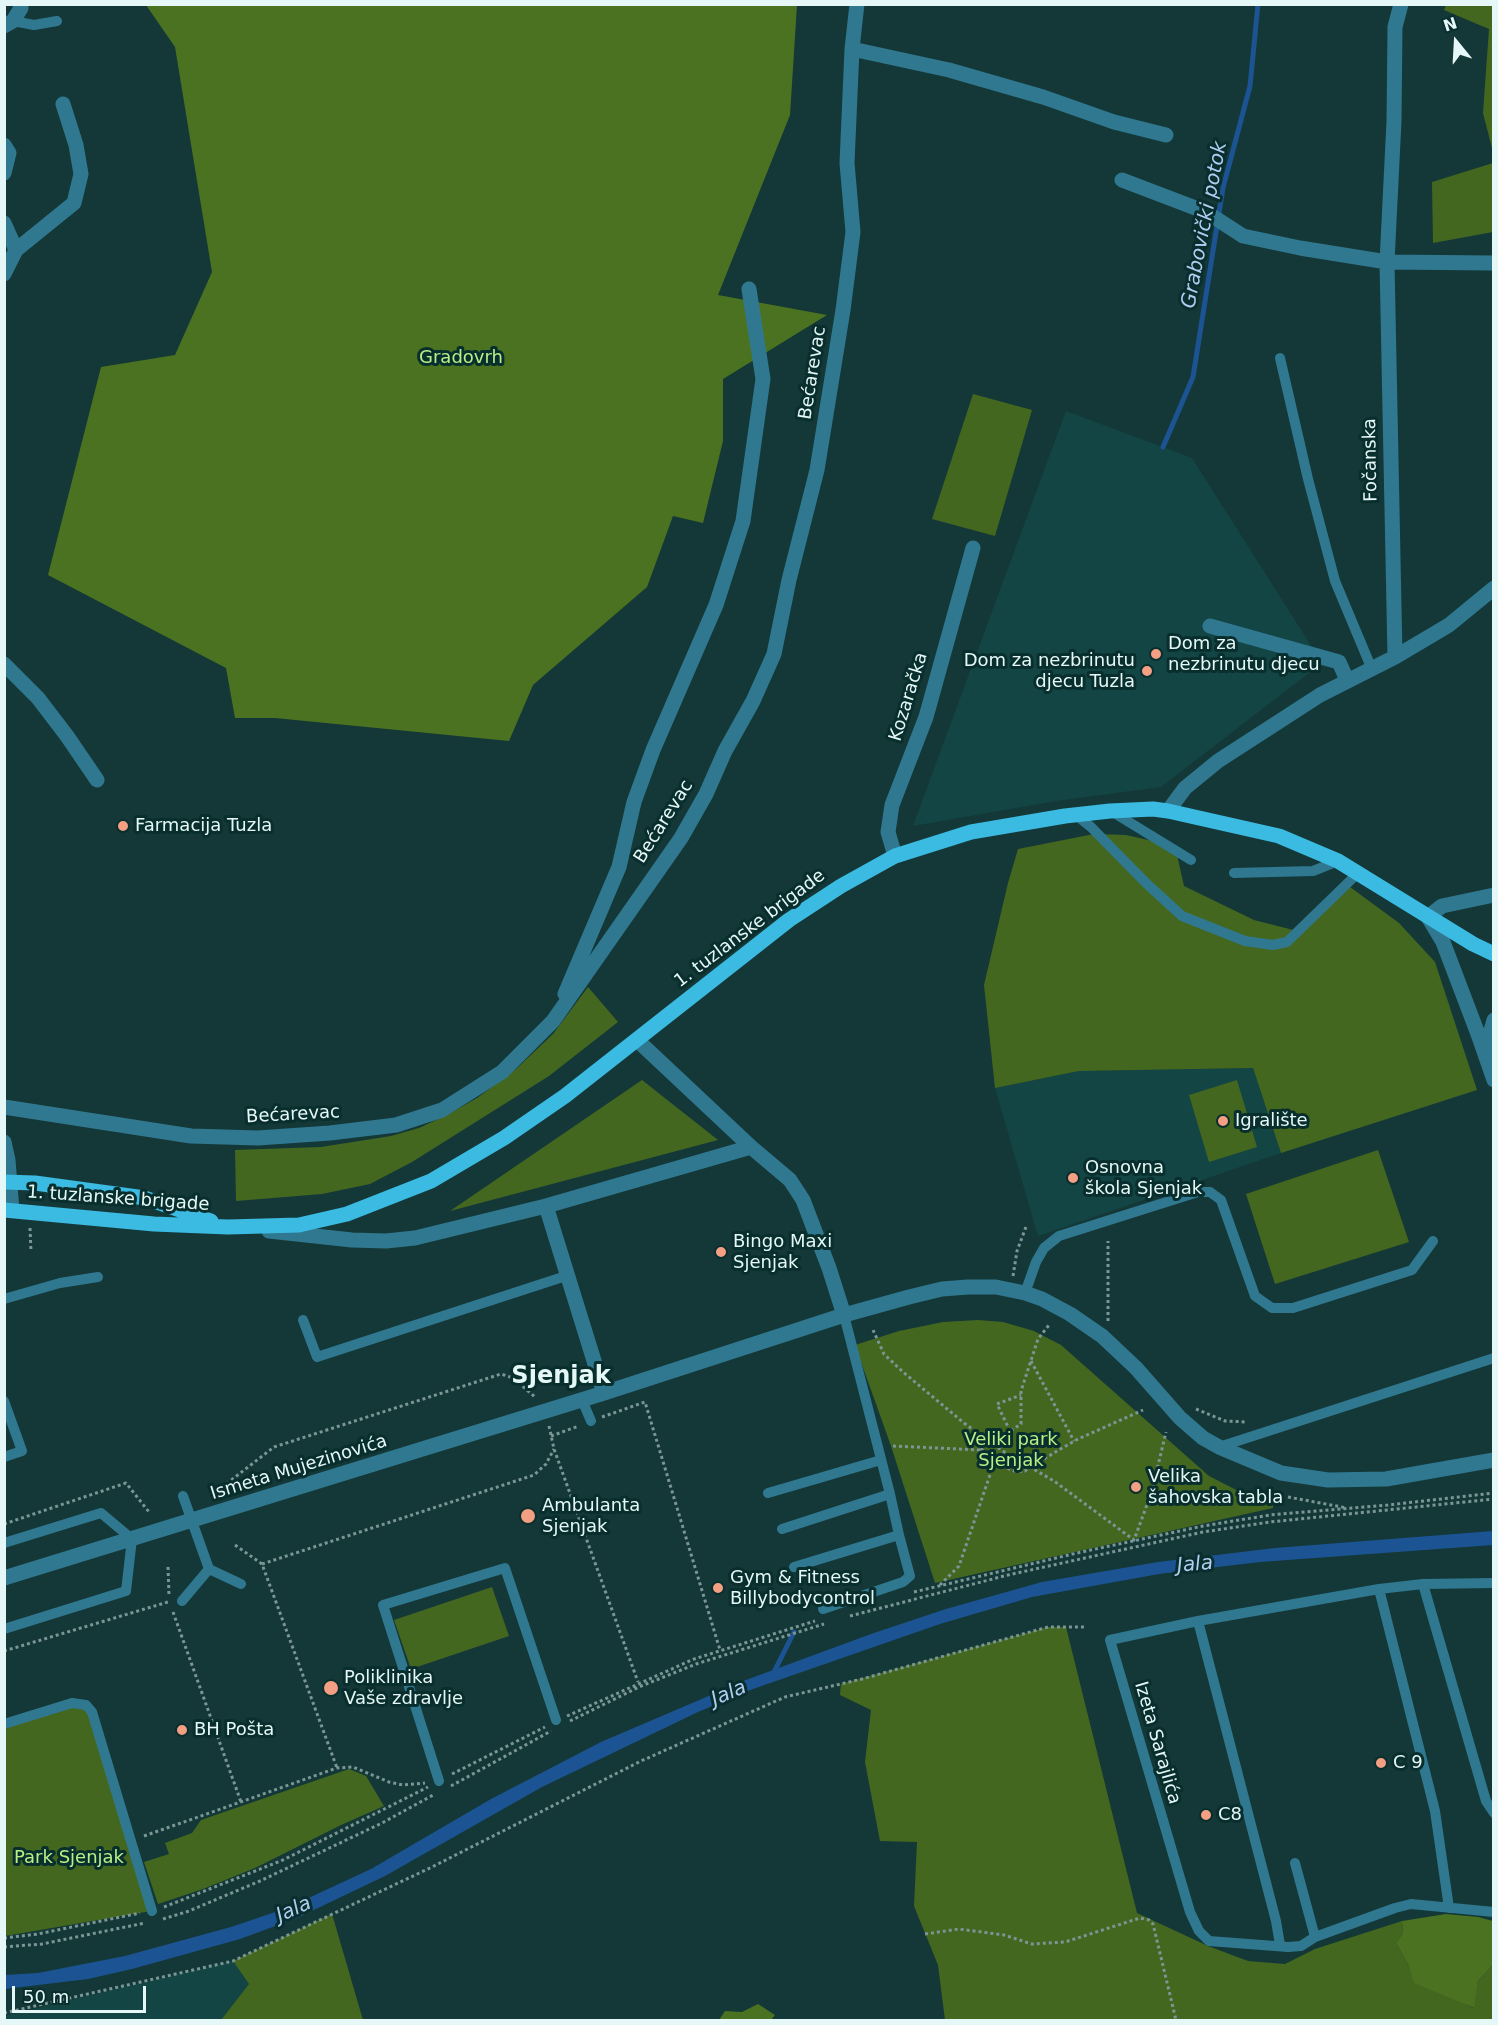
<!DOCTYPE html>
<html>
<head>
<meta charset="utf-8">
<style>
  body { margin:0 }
  #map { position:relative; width:1498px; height:2025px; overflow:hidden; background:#143837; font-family:"DejaVu Sans",sans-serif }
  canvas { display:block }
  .frame { position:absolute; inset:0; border:6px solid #e5f8f7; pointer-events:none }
  .north { position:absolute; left:1426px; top:12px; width:60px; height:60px; -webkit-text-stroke:4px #082e2d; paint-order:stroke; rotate:342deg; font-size:16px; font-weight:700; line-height:24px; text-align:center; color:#e5f8f7 }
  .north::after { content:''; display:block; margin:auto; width:21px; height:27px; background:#e5f8f7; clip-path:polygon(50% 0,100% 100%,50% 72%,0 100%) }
  .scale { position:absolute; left:12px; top:1986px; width:134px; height:27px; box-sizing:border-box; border:3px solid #e5f8f7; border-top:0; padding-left:8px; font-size:18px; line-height:21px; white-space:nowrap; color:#e5f8f7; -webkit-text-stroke:4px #082e2d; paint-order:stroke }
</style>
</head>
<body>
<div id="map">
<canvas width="1498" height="2025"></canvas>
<div class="frame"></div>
<div class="north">N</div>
<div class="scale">50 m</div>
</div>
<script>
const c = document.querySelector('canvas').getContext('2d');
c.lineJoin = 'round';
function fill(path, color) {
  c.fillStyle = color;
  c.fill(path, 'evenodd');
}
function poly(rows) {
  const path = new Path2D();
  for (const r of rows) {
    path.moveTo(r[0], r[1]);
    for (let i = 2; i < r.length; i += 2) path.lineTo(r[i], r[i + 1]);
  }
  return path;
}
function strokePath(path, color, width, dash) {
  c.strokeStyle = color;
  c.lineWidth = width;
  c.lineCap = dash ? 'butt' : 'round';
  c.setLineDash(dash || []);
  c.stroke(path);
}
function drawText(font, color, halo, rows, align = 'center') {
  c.font = font + ' "DejaVu Sans",sans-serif';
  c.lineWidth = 6;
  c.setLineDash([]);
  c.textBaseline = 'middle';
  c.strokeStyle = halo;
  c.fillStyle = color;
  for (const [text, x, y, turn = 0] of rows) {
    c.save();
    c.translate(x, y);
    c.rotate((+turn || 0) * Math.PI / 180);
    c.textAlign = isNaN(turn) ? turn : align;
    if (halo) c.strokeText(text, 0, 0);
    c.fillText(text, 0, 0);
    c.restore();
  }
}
const built = poly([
  [1066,411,1192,458,1322,663,1161,787,1056,801,913,826],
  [1253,1068,1281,1153,1038,1236,995,1088,1079,1071],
  [233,1961,249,1984,221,2020,5,2020,4,2016]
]);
const green = poly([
  [1446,5,1493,5,1493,152,1483,113,1489,29,1444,10],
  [1493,163,1493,232,1433,243,1432,182],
  [973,394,1032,410,995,536,932,519],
  [1094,834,1126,835,1175,846,1184,886,1254,920,1301,932,1350,887,1399,923,1435,962,1477,1090,1281,1153,1253,1068,1079,1071,995,1088,984,985,1008,883,1018,849],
  [588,987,618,1022,549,1076,412,1162,370,1184,322,1194,236,1201,235,1150,321,1147,391,1136,419,1128,447,1115,477,1098,516,1069,553,1034],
  [642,1080,718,1140,450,1211],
  [1237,1080,1257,1147,1209,1162,1189,1095],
  [1378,1150,1409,1242,1275,1284,1246,1194],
  [978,1320,1003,1322,1034,1331,1061,1345,1209,1476,1246,1495,1273,1502,1273,1508,935,1583,891,1446,855,1345,899,1331,943,1322],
  [492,1587,509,1636,411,1669,394,1620],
  [1048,1627,1066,1627,1137,1913,1208,1946,1248,1961,1285,1964,1315,1949,1402,1921,1403,1933,1396,1943,1409,1966,1459,2001,1473,2008,1478,1981,1493,1965,1493,2020,945,2020,938,1965,914,1906,917,1842,880,1841,865,1762,871,1710,840,1695,841,1684],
  [72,1703,86,1705,151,1911,5,1936,5,1724],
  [349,1769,366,1776,384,1806,341,1825,255,1868,203,1889,158,1904,144,1862,169,1854,165,1843,192,1833,201,1820],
  [332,1914,363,2020,221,2020,249,1984,233,1961]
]);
const forest = poly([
  [146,5,797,5,790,115,718,295,827,315,723,379,723,441,703,523,673,516,647,587,533,685,509,741,275,718,235,718,226,668,48,575,101,367,175,355,212,272,175,47],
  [1446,1914,1478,1917,1493,1921,1493,1965,1478,1981,1474,2008,1414,1983,1409,1966,1396,1943,1403,1933,1402,1921],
  [758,2004,775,2015,771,2020,719,2020,725,2011,742,2012]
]);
const water = poly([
  [1493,1531,1493,1545,1260,1562,1159,1574,1032,1597,940,1624,753,1689,698,1712,542,1787,385,1876,297,1918,240,1939,132,1969,88,1979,5,1989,5,1975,38,1973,125,1956,231,1927,287,1908,371,1869,491,1799,601,1742,746,1680,871,1634,946,1609,1042,1582,1158,1562,1275,1548]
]);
const stream = poly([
  [1163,447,1193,377,1223,188,1250,86,1258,4],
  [772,1676,794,1632]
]);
const path = poly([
  [30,1228,31,1252],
  [1013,1276,1017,1251,1027,1224],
  [1108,1321,1108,1241],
  [873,1330,884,1354,903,1372,964,1423,1007,1454,1030,1467,1076,1440,1143,1410],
  [1031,1361,1074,1441],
  [1196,1409,1225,1421,1247,1422],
  [602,1417,645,1402,720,1650],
  [549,1426,554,1449,638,1682],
  [1010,1431,997,1404,1021,1395],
  [551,1436,579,1426],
  [893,1446,981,1450],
  [994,1463,981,1450,1021,1424,1021,1391,1038,1339,1049,1325],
  [217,1491,274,1447,501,1374,513,1378,535,1397],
  [1288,1497,1347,1508],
  [4,1524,126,1483,149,1512],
  [235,1545,262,1564,337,1768],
  [262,1564,534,1475,546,1464,554,1449],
  [168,1567,169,1595],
  [940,1585,959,1566,994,1463,1017,1472,1025,1471,1030,1467,1054,1481,1134,1540,1152,1491,1166,1432],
  [914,1592,1077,1553,1203,1526,1270,1515,1388,1505,1494,1493],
  [173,1612,241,1802],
  [850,1616,1008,1575,1203,1532,1270,1522,1494,1499],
  [4,1651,168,1602],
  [567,1716,694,1659,815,1621],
  [570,1721,639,1687,696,1664,824,1624],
  [452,1774,545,1727],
  [451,1786,551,1731],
  [144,1836,337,1768,353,1767,389,1782,403,1785,425,1783],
  [164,1907,283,1860,428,1787],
  [163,1919,189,1911,260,1881,382,1823,435,1794],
  [925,1934,959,1929,1004,1935,1032,1944,1065,1942,1140,1918,1149,1920,1153,1924,1176,2020],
  [4,1938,38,1934,140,1913],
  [4,1947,42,1944,145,1923],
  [4,2013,233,1961,430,1868,641,1761,785,1697,862,1679,1048,1627,1086,1627]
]);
const service = poly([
  [13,21,34,25,57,21],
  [1280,358,1308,479,1335,581,1371,667],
  [1111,811,1191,860],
  [1076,815,1091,827,1147,884,1182,916,1245,941,1273,945,1287,942,1358,873],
  [1234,873,1313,871,1338,861],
  [1025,1293,1036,1262,1044,1248,1059,1236,1198,1192,1210,1192,1221,1200,1255,1296,1272,1308,1293,1308,1412,1270,1433,1241],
  [4,1299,60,1283,98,1277],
  [303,1320,317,1357,569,1275],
  [582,1400,591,1421],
  [4,1401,22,1451,4,1457],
  [1219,1447,1494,1358],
  [768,1493,881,1460],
  [183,1496,209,1569],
  [782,1529,890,1494,844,1315],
  [4,1543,101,1513,132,1539,126,1591,4,1629],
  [794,1567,899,1535,890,1494],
  [1494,1583,1423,1584,1379,1589,1198,1621,1110,1640,1190,1912,1199,1931,1209,1941,1288,1947,1301,1946,1315,1937,1395,1908,1411,1904,1494,1912],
  [1423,1584,1486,1801,1494,1813],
  [1379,1589,1435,1811,1449,1908],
  [182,1601,209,1569,241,1584],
  [823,1609,903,1582,910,1576,899,1535],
  [1198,1621,1276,1921,1280,1945],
  [4,1724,72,1703,86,1705,92,1712,152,1911],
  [439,1781,383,1605,505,1568,556,1720],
  [1295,1863,1315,1937]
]);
const minor = poly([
  [1401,4,1395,27,1394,121,1387,262,1494,263],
  [4,26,13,21,21,8,20,4],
  [852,49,949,70,1043,97,1114,122,1166,135],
  [4,145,9,153,4,173],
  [1122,180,1206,212,1243,236,1300,248,1387,262,1395,657],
  [4,223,16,250,4,274],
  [16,250,74,203,81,174,76,145,63,104],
  [1210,626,1339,662,1347,680],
  [4,664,38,698,67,736,97,780],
  [1168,811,1185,788,1218,761,1320,695,1395,657,1449,625,1494,588],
  [895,856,888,832,892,805,926,717,973,548],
  [1494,895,1442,906,1428,917,1443,942,1478,1034,1494,1080],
  [565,994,619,867,634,802,653,750,716,605,743,521,763,379,749,289],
  [637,1040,751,1147,790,1180,803,1200,829,1268,844,1315],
  [1485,1052,1494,1020],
  [4,1107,191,1136,258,1138,330,1133,396,1125,442,1110,502,1072,553,1021,681,838,706,794,725,751,753,701,774,654,789,580,817,470,843,310,853,232,847,163,852,49,857,4],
  [4,1142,8,1160,12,1210],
  [546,1206,604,1393],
  [269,1231,352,1240,386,1241,415,1238,546,1206,751,1147],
  [4,1578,604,1393,844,1315,909,1297,942,1289,968,1287,996,1287,1025,1293,1042,1299,1070,1314,1102,1336,1136,1368,1180,1418,1203,1438,1219,1447,1281,1473,1328,1480,1386,1479,1494,1460]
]);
const primary = poly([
  [4,1182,35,1183,145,1198,211,1221],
  [4,1210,154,1224,228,1227,299,1225,347,1214,431,1181,504,1138,565,1096,789,920,841,886,895,856,971,832,1065,816,1110,811,1153,809,1168,811,1279,836,1338,861,1473,944,1494,954]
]);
const markers = [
  [1156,654,6,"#f39f83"],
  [1147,671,6,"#f39f83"],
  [123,826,6,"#f39f83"],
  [1223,1121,6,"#f39f83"],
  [1073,1178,6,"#f39f83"],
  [721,1252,6,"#f39f83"],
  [1136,1487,6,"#f39f83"],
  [528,1516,8,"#f39f83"],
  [718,1588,6,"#f39f83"],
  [331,1688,8,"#f39f83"],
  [182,1730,6,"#f39f83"],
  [1381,1763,6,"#f39f83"],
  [1206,1815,6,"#f39f83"]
];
const parkNames = [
  ["Gradovrh",461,358],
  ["Veliki park",1011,1440],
  ["Sjenjak",1011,1461],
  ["Park Sjenjak",69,1858]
];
const streetNames = [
  ["Bećarevac",813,373,-81],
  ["Fočanska",1371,460,-91],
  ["Kozaračka",909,697,-73],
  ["Bećarevac",664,822,-58],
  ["1. tuzlanske brigade",750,929,-37],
  ["Bećarevac",293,1115,-3],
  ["1. tuzlanske brigade",118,1199,4],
  ["Ismeta Mujezinovića",299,1468,-17],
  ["Izeta Sarajlića",1157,1743,74]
];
const poiNames = [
  ["Dom za",1168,644],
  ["nezbrinutu djecu",1168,665],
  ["Dom za nezbrinutu",1135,661,"right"],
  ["djecu Tuzla",1135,682,"right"],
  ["Farmacija Tuzla",135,826],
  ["Igralište",1235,1121],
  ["Osnovna",1085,1168],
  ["škola Sjenjak",1085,1189],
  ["Bingo Maxi",733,1242],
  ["Sjenjak",733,1263],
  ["Velika",1148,1477],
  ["šahovska tabla",1148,1498],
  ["Ambulanta",542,1506],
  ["Sjenjak",542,1527],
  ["Gym & Fitness",730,1578],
  ["Billybodycontrol",730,1599],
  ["Poliklinika",344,1678],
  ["Vaše zdravlje",344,1699],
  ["BH Pošta",194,1730],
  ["C 9",1393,1763],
  ["C8",1218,1815]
];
const waterNames = [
  ["Grabovički potok",1205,225,-79],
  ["Jala",1195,1565,-5],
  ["Jala",729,1694,-23],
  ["Jala",294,1910,-24]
];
const districtNames = [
  ["Sjenjak",561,1377]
];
fill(built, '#134544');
fill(green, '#446720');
fill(forest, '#4b7220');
fill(water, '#1c5493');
strokePath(stream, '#1c5493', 5);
strokePath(path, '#7a9695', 3, [3, 3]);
strokePath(service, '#307890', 10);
strokePath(minor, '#307890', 15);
strokePath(primary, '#3bbae2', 15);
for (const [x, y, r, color] of markers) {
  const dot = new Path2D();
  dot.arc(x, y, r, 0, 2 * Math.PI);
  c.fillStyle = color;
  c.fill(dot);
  strokePath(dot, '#082e2d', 2);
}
drawText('18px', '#b8f086', '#082e2d', parkNames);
drawText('18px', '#e5f8f7', '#082e2d', streetNames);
drawText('18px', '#e5f8f7', '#082e2d', poiNames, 'left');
drawText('italic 20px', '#b1cef2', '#082e2d', waterNames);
drawText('bold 24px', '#e5f8f7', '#082e2d', districtNames);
</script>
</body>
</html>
